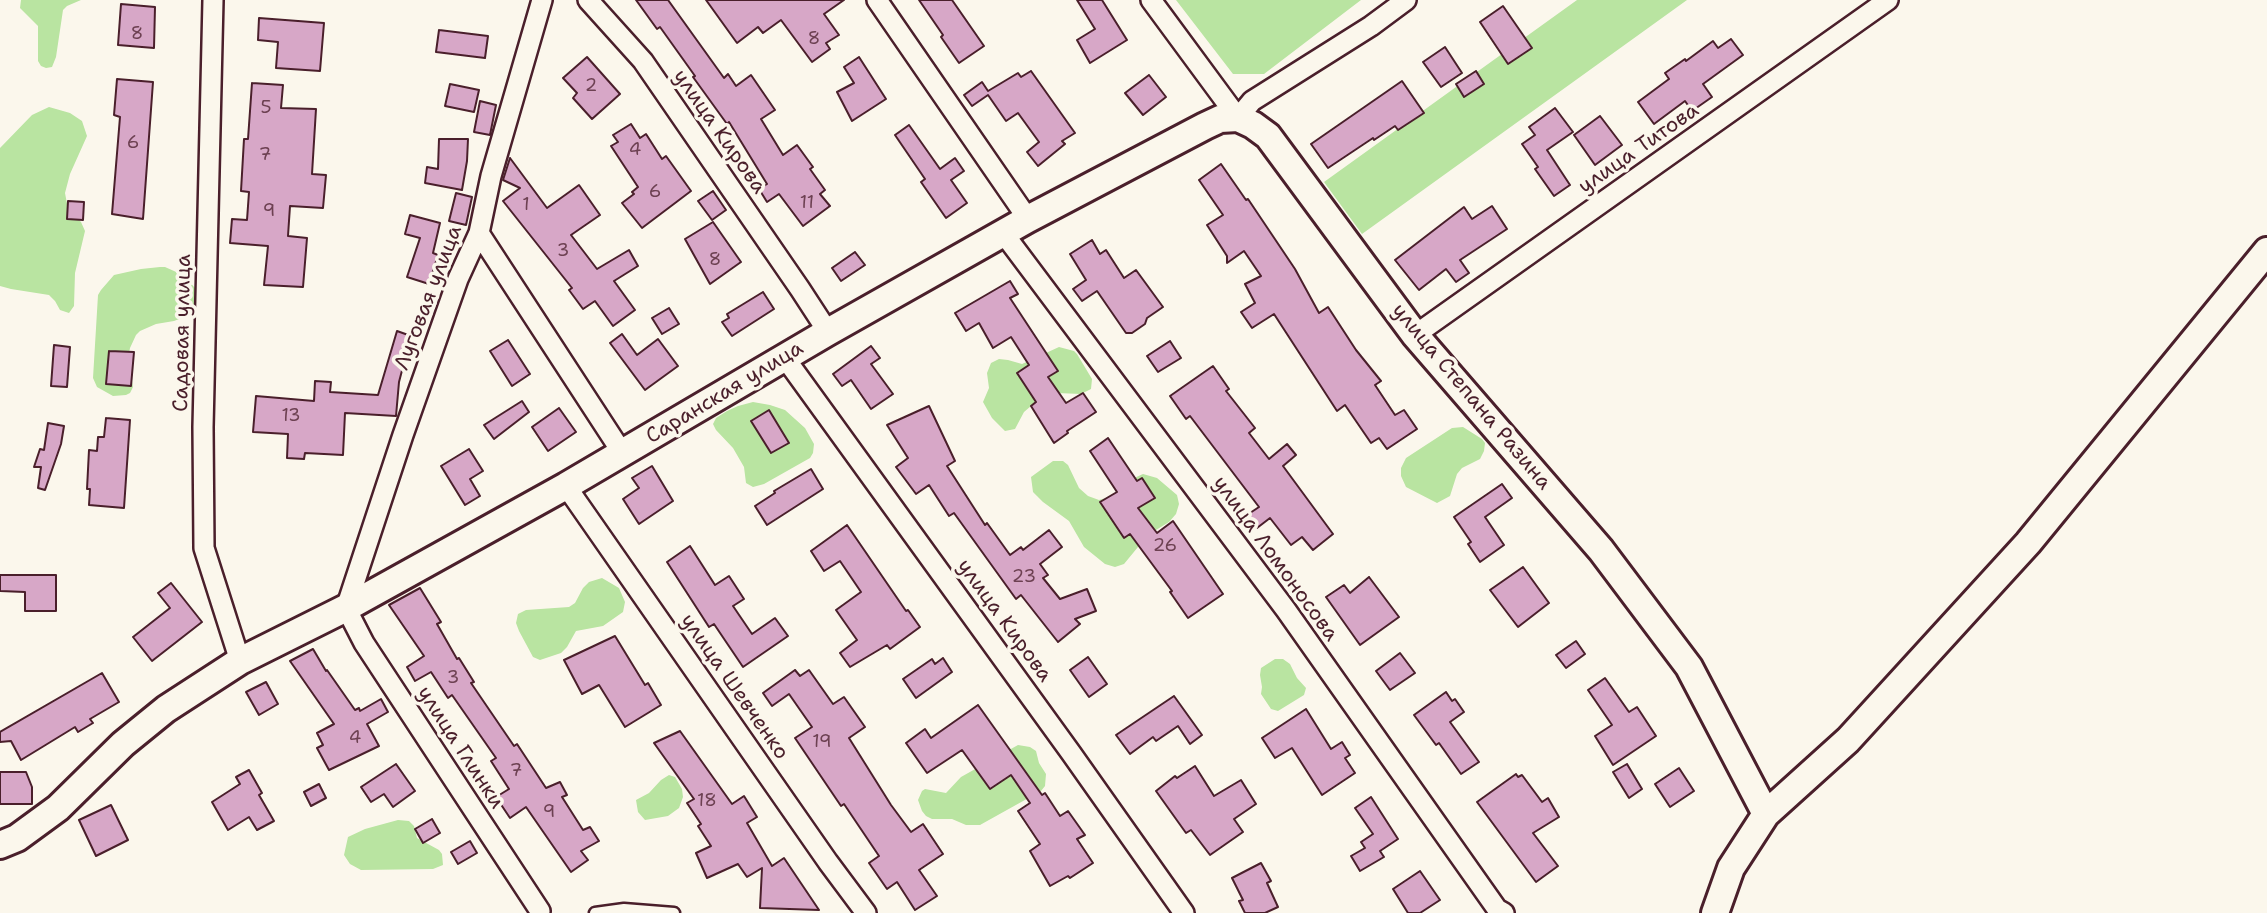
<!DOCTYPE html>
<html>
<head>
<meta charset="utf-8">
<style>
  body { margin:0 }
  canvas { display:block; background:#fbf7ec }
</style>
</head>
<body>
<canvas width="2267" height="913"></canvas>
<script>
const c = document.querySelector('canvas').getContext('2d');
c.lineJoin = 'round';
function fill(path, color) {
  c.fillStyle = color;
  c.fill(path, 'evenodd');
}
function poly(rows) {
  const path = new Path2D();
  for (const r of rows) {
    path.moveTo(r[0], r[1]);
    for (let i = 2; i < r.length; i += 2) path.lineTo(r[i], r[i + 1]);
  }
  return path;
}
function strokePath(path, color, width, dash) {
  c.strokeStyle = color;
  c.lineWidth = width;
  c.lineCap = dash ? 'butt' : 'round';
  c.setLineDash(dash || []);
  c.stroke(path);
}
function drawText(font, color, halo, rows, align = 'center') {
  c.font = font + ' "Shantell Sans",sans-serif';
  c.lineWidth = 7;
  c.setLineDash([]);
  c.textBaseline = 'middle';
  c.strokeStyle = halo;
  c.fillStyle = color;
  for (const [text, x, y, turn = 0] of rows) {
    c.save();
    c.translate(x, y);
    c.rotate((+turn || 0) * Math.PI / 180);
    c.textAlign = isNaN(turn) ? turn : align;
    if (halo) c.strokeText(text, 0, 0);
    c.fillText(text, 0, 0);
    c.restore();
  }
}
const green = poly([
  [21,0,81,0,67,6,63,10,56,57,52,67,46,68,41,66,38,61,38,26,20,8],
  [1176,0,1361,0,1264,74,1233,74],
  [1577,0,1687,0,1362,234,1324,182],
  [49,107,70,113,82,121,87,136,70,174,65,193,68,209,81,222,85,231,75,273,74,306,69,313,60,310,55,301,49,295,11,289,0,286,0,148,32,115],
  [160,267,165,267,183,275,196,289,199,294,198,300,187,316,174,321,156,324,140,331,136,335,130,348,128,358,133,387,130,393,126,395,113,396,97,387,93,378,98,295,101,290,114,275,141,269],
  [1059,347,1074,351,1077,354,1092,379,1091,389,1081,394,1057,393,1038,400,1024,412,1015,429,1005,431,992,418,983,402,989,388,987,373,991,363,999,359,1008,360,1022,364],
  [753,402,770,405,785,410,805,428,814,444,813,453,810,458,764,484,753,487,746,483,744,467,733,448,716,430,713,424,716,418,727,411,738,406],
  [1463,427,1482,439,1485,443,1484,451,1480,459,1462,468,1457,474,1450,496,1437,503,1406,487,1401,476,1401,468,1406,458,1452,428],
  [1053,461,1063,461,1068,465,1079,488,1088,496,1099,500,1113,496,1132,479,1143,474,1157,478,1177,495,1179,504,1176,514,1169,522,1143,538,1138,547,1124,564,1115,567,1105,564,1084,547,1069,521,1043,502,1033,492,1031,477],
  [602,578,619,588,625,602,623,612,603,626,576,631,567,647,561,653,540,660,533,657,519,631,516,623,518,614,526,610,569,607,575,603,583,588,589,582],
  [1275,659,1283,659,1290,664,1297,678,1306,688,1304,695,1278,711,1271,709,1261,694,1262,687,1260,675,1261,668],
  [1018,745,1030,747,1036,751,1039,763,1046,774,1045,786,1041,791,980,825,966,825,952,819,932,819,926,816,922,811,918,800,922,791,925,789,946,793,961,777],
  [669,775,675,777,682,789,683,797,679,808,668,816,645,820,638,812,636,800,649,793,661,780],
  [398,820,409,821,414,826,417,838,439,850,442,854,443,865,433,869,361,870,350,864,344,855,348,837,365,829]
]);
const building = poly([
  [636,0,668,0,724,78,728,74,736,86,751,75,775,110,761,119,783,155,797,145,813,167,810,169,825,190,820,194,830,206,803,226,779,194,767,202,759,189,767,184,729,122,727,124,693,77,695,76,660,27,657,29,636,0],
  [706,0,844,0,824,14,839,35,826,43,830,49,812,62,781,20,763,33,758,27,737,43,706,0],
  [919,0,952,0,984,46,959,63,941,37,943,35,919,0],
  [1077,0,1102,0,1127,40,1090,63,1077,40,1095,29,1077,0],
  [121,4,155,7,154,48,118,45,121,4],
  [1503,6,1532,48,1508,64,1480,22,1503,6],
  [259,18,324,23,320,71,276,68,278,42,258,40,259,18],
  [439,30,488,36,485,58,436,52,439,30],
  [1731,39,1743,55,1703,84,1712,97,1692,111,1685,101,1654,124,1638,102,1669,79,1665,73,1685,59,1686,61,1713,41,1718,48,1731,39],
  [1445,47,1462,73,1441,87,1423,62,1445,47],
  [587,57,620,94,592,119,573,98,577,93,563,78,587,57],
  [859,57,886,99,852,121,837,92,854,83,844,67,859,57],
  [1031,71,1075,133,1062,141,1065,144,1038,166,1027,152,1039,142,1018,113,1006,121,988,95,972,106,964,95,982,82,988,91,1018,73,1021,77,1031,71],
  [1476,71,1484,84,1464,97,1456,84,1476,71],
  [1149,75,1166,97,1143,115,1125,93,1149,75],
  [117,79,153,82,143,219,112,214,120,117,114,115,117,79],
  [1402,81,1424,113,1398,130,1395,126,1374,140,1373,138,1328,168,1311,144,1402,81],
  [252,83,283,85,281,108,316,109,312,174,326,175,323,208,290,206,288,236,307,238,303,287,264,285,268,246,230,243,232,219,247,220,249,192,241,191,244,139,248,139,252,83],
  [450,84,479,90,474,112,445,106,450,84],
  [480,101,496,105,490,135,474,132,480,101],
  [1555,108,1573,132,1547,150,1570,185,1554,196,1535,169,1538,167,1522,144,1535,135,1529,127,1555,108],
  [1600,116,1622,145,1595,165,1574,135,1600,116],
  [631,124,640,138,646,134,662,159,666,156,691,191,642,228,622,203,634,194,632,192,638,187,611,146,618,142,613,135,631,124],
  [909,125,940,169,955,158,964,171,951,180,967,203,946,218,921,182,925,179,895,135,909,125],
  [439,139,468,139,467,161,462,190,425,183,427,167,438,169,439,139],
  [510,158,547,208,579,185,600,215,571,235,597,269,629,250,638,266,614,281,635,310,613,326,595,301,583,309,569,290,572,288,503,201,520,188,503,180,510,158],
  [1221,164,1246,200,1248,199,1295,269,1319,313,1328,307,1356,350,1381,381,1375,385,1395,415,1404,410,1417,429,1387,449,1379,438,1371,443,1345,405,1337,411,1274,314,1252,328,1241,312,1255,303,1245,284,1261,276,1244,251,1227,263,1227,256,1207,225,1223,215,1199,180,1221,164],
  [713,191,726,210,712,220,698,201,713,191],
  [456,193,472,197,466,225,449,221,456,193],
  [68,201,84,202,83,220,67,219,68,201],
  [1492,206,1507,229,1460,260,1469,273,1456,282,1446,269,1419,290,1395,260,1464,207,1472,219,1492,206],
  [410,215,440,223,433,253,438,255,429,284,407,277,420,238,405,234,410,215],
  [713,222,741,262,710,284,685,239,713,222],
  [1092,240,1100,254,1106,250,1124,278,1136,270,1163,307,1147,318,1145,324,1132,333,1126,333,1097,291,1082,301,1073,289,1086,280,1070,254,1092,240],
  [855,252,865,265,841,281,832,268,855,252],
  [1010,281,1018,294,1010,298,1058,371,1048,377,1066,403,1083,393,1096,412,1067,431,1068,433,1054,443,1031,406,1036,402,1017,373,1029,365,1011,337,993,348,979,323,966,331,955,313,1010,281],
  [763,292,774,309,732,336,722,322,729,318,727,314,763,292],
  [669,308,679,324,662,334,652,318,669,308],
  [397,331,411,336,399,382,396,416,345,413,343,455,305,453,304,459,287,458,288,434,253,432,256,396,314,401,315,381,331,382,330,392,378,395,397,331],
  [622,334,637,355,658,339,678,366,645,390,610,343,622,334],
  [508,340,530,374,512,386,490,351,508,340],
  [1170,341,1181,358,1158,372,1147,356,1170,341],
  [54,345,70,347,67,387,51,386,54,345],
  [871,346,880,358,871,364,893,394,871,409,851,380,842,386,833,374,871,346],
  [109,351,134,352,131,386,106,384,109,351],
  [1213,366,1229,389,1226,391,1255,428,1249,433,1269,459,1287,444,1296,455,1283,466,1333,534,1313,550,1302,537,1291,545,1270,518,1257,528,1247,515,1259,507,1190,416,1186,419,1170,396,1213,366],
  [522,401,529,412,494,439,484,425,522,401],
  [929,406,955,461,947,466,985,525,987,523,1010,555,1021,547,1023,550,1049,530,1062,547,1040,564,1048,575,1043,578,1060,599,1087,589,1096,611,1075,619,1080,624,1058,642,1021,595,1016,599,954,513,949,516,929,485,916,494,896,467,908,458,887,425,929,406],
  [559,408,576,432,548,451,532,427,559,408],
  [769,410,789,443,771,453,751,421,769,410],
  [106,418,130,420,124,508,89,505,90,489,87,489,89,450,97,451,98,437,104,437,106,418],
  [48,423,64,426,61,444,45,490,38,488,41,467,34,467,40,449,44,450,48,423],
  [1108,438,1137,481,1142,478,1155,498,1138,508,1157,533,1173,521,1223,594,1188,618,1170,592,1172,591,1130,534,1124,538,1100,502,1117,492,1090,451,1108,438],
  [469,449,483,471,470,479,480,496,465,505,441,466,469,449],
  [652,466,673,501,639,524,623,499,639,488,632,478,652,466],
  [811,469,823,489,767,525,755,506,775,493,774,491,811,469],
  [1502,484,1512,498,1485,517,1504,545,1480,562,1468,544,1471,542,1454,517,1502,484],
  [847,525,906,611,908,610,920,627,890,649,887,645,850,667,840,653,857,640,836,610,861,592,840,561,824,571,811,551,847,525],
  [690,546,715,585,729,576,744,599,733,606,752,634,775,618,788,636,743,667,714,624,709,627,667,562,690,546],
  [1523,567,1549,603,1518,627,1490,590,1523,567],
  [0,575,56,575,56,611,25,611,25,592,0,591,0,575],
  [1369,577,1399,617,1360,645,1326,597,1344,585,1350,593,1369,577],
  [171,583,202,622,152,661,133,637,170,608,158,593,171,583],
  [420,588,441,622,437,624,457,659,459,658,474,682,471,683,514,746,517,744,546,788,560,782,567,795,562,797,583,830,590,827,599,841,581,851,588,860,571,872,526,807,510,818,496,797,509,789,491,761,496,758,452,695,448,698,431,672,415,681,407,667,424,656,389,605,420,588],
  [615,636,645,685,648,683,661,705,625,727,599,685,582,694,564,660,615,636],
  [1576,641,1585,654,1566,668,1556,655,1576,641],
  [313,649,326,671,327,670,355,710,359,708,360,711,381,699,388,712,367,724,379,746,329,770,317,748,323,745,317,733,334,724,290,661,313,649],
  [1400,653,1415,673,1390,690,1376,671,1400,653],
  [1088,657,1107,684,1089,697,1070,670,1088,657],
  [943,658,952,672,916,698,903,679,932,659,935,664,943,658],
  [795,670,800,676,809,670,833,704,844,697,865,727,849,738,891,805,911,832,923,824,943,854,919,870,937,896,915,910,897,882,887,889,869,863,879,856,844,804,841,806,795,738,812,727,789,694,772,706,763,693,795,670],
  [102,673,119,702,90,719,93,723,78,732,75,727,21,760,11,741,0,742,0,732,102,673],
  [1605,678,1629,712,1637,707,1656,736,1613,765,1595,736,1612,725,1588,690,1605,678],
  [266,682,278,704,259,715,246,692,266,682],
  [1446,692,1452,701,1455,699,1464,712,1450,722,1479,762,1461,774,1439,743,1436,745,1414,715,1446,692],
  [1174,696,1202,735,1190,744,1178,726,1156,741,1153,737,1130,754,1116,735,1174,696],
  [978,705,1042,795,1045,793,1060,816,1068,811,1085,835,1077,839,1093,863,1070,878,1068,876,1050,886,1030,851,1040,844,1018,811,1030,803,1011,775,990,789,962,750,927,773,906,743,925,729,931,738,978,705],
  [1306,709,1331,749,1342,742,1350,755,1345,758,1355,773,1322,795,1292,748,1275,758,1262,738,1306,709],
  [680,731,732,804,744,796,757,817,747,823,772,866,784,858,819,910,760,908,762,868,747,877,738,864,707,878,696,853,711,846,698,826,701,824,687,803,694,799,654,743,680,731],
  [396,764,415,791,393,807,384,794,371,802,361,787,396,764],
  [1627,764,1642,789,1629,798,1613,772,1627,764],
  [1195,766,1214,796,1241,780,1256,804,1234,819,1243,832,1210,855,1191,830,1186,833,1156,791,1175,776,1177,778,1195,766],
  [1679,768,1694,791,1670,807,1655,784,1679,768],
  [249,770,262,793,259,795,274,821,257,830,249,817,228,830,212,802,240,784,236,777,249,770],
  [0,772,26,772,32,787,32,804,0,804,0,772],
  [1516,774,1518,777,1522,775,1542,802,1548,798,1559,817,1533,833,1558,866,1536,882,1477,802,1516,774],
  [319,784,326,798,311,806,304,792,319,784],
  [1371,797,1398,839,1380,851,1384,857,1360,871,1351,856,1365,848,1361,842,1373,834,1355,808,1371,797],
  [111,805,128,840,96,856,79,820,111,805],
  [432,819,440,833,423,843,415,829,432,819],
  [470,841,477,853,458,864,451,852,470,841],
  [1261,863,1271,881,1267,883,1278,907,1265,913,1245,913,1239,901,1243,900,1232,878,1261,863],
  [1420,871,1440,900,1420,913,1408,913,1393,889,1420,871]
]);
const lane = poly([
  [595,913,624,909,674,913]
]);
const street = poly([
  [213,0,203,427,204,548,240,661],
  [588,0,643,61,800,289,828,332],
  [877,0,1028,219],
  [1151,0,1238,118,1252,101,1371,26,1406,0],
  [479,233,623,454],
  [1004,234,1286,610,1497,909,1504,913],
  [1415,335,1888,0],
  [785,358,1071,753,1184,913],
  [566,486,828,862,866,913],
  [540,911,364,643,346,608,403,435,458,279,479,233,491,176,542,0]
]);
const secondary = poly([
  [0,845,17,838,58,808,123,744,166,709,240,661,346,608,566,486,828,332,1028,219,1205,126,1220,119,1238,118,1253,125,1268,136,1415,335,1601,550,1689,667,1766,814],
  [1715,913,1731,868,1766,814,1848,740,2028,543,2267,251]
]);
const numberNames = [
  ["8",137,34],
  ["8",814,39],
  ["2",591,86],
  ["5",266,108],
  ["6",133,143],
  ["4",635,150],
  ["7",265,155],
  ["6",655,192],
  ["11",807,203],
  ["1",526,205],
  ["9",269,211],
  ["3",563,251],
  ["8",715,260],
  ["13",291,416],
  ["26",1165,546],
  ["23",1024,577],
  ["3",453,678],
  ["4",355,738],
  ["19",822,742],
  ["7",516,771],
  ["18",707,801],
  ["9",549,812]
];
const streetNames = [
  ["улица Кирова",719,132,55],
  ["улица Титова",1639,149,-35],
  ["Луговая улица",429,298,-69],
  ["Садовая улица",183,333,-89],
  ["Саранская улица",725,393,-31],
  ["улица Степана Разина",1471,397,50],
  ["улица Ломоносова",1275,559,54],
  ["улица Кирова",1004,621,54],
  ["улица Шевченко",734,687,55],
  ["улица Глинки",460,748,57]
];
fill(green, '#b9e4a1');
fill(building, '#d7a7c7');
strokePath(building, '#4a1f2b', 2);
strokePath(lane, '#4a1f2b', 15);
strokePath(street, '#4a1f2b', 24);
strokePath(secondary, '#4a1f2b', 32);
strokePath(lane, '#fbf7ec', 10);
strokePath(street, '#fbf7ec', 19);
strokePath(secondary, '#fbf7ec', 26);
drawText('18px', '#6d4152', null, numberNames);
drawText('21px', '#4a1f2b', '#fbf7ec', streetNames);
</script>
</body>
</html>
